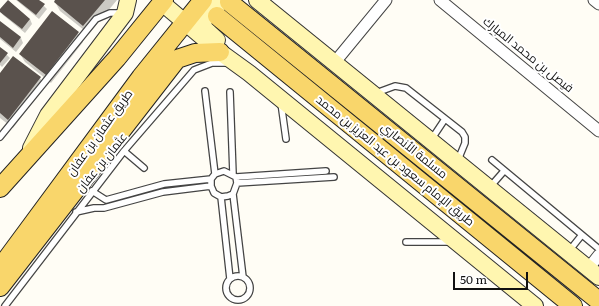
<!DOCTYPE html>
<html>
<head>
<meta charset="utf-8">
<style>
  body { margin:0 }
  #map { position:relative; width:599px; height:306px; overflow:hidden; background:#fffdf5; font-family:Literata,serif }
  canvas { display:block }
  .scale { position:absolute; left:453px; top:272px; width:75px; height:18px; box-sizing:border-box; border:2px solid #111; border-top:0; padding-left:5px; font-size:12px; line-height:14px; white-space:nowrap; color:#111; -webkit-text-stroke:3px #fff; paint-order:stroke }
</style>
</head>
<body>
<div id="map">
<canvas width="599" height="306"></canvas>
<div class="scale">50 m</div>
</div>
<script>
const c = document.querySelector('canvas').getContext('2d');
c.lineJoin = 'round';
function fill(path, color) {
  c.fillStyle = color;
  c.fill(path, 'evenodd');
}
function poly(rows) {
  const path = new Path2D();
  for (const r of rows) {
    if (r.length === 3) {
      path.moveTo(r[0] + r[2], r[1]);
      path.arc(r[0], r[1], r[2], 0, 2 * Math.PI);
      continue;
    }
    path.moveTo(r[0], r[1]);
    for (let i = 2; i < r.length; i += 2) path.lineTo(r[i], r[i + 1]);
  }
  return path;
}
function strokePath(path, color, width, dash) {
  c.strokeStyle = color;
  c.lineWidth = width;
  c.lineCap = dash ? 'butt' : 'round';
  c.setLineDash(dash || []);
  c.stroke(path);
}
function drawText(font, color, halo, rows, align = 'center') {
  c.font = font + ' Literata,Cairo,serif';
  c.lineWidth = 4;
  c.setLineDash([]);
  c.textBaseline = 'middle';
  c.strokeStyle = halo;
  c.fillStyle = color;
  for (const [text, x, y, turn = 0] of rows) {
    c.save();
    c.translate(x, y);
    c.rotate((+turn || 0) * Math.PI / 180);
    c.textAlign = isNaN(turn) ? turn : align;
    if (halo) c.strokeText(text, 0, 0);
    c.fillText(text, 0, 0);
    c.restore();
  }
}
const shadow = poly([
  [16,0,38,0,47,9,39,19],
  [56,0,117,0,89,34,60,11,55,2],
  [0,11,30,19,32,24,25,33,3,15],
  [0,22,21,38,23,43,16,52,0,39],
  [78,33,83,42,51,83,25,62,20,54],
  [0,48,10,58,2,67,0,65],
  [0,75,40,78,45,86,13,128,0,118]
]);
const building = poly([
  [8,0,30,19,22,29,0,12,0,9],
  [17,0,39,0,45,4,36,15],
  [55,0,105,0,83,26,54,2],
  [52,11,79,32,46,75,19,54],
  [0,21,21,37,13,48,0,37],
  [0,47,8,53,0,63],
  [13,56,41,77,8,120,0,113,0,73]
]);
const lane = poly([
  [205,91,215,174,211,179,211,186,214,193,221,197,228,196,233,194,237,183,236,177,224,171,215,174],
  [230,92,233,174],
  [376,93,395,86,406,88,462,132,465,137,465,143,458,160],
  [281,103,286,139],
  [0,137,96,19,110,13,123,13],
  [431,140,445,119],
  [124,151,144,168],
  [492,160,599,249],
  [236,177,326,171],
  [237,183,334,177],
  [490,187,504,171],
  [92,191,106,200,164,184,211,179],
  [233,194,243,277],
  [221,197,230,279],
  [76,212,94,208,104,208,163,192,211,186],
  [406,242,450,242],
  [569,251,581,236],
  [238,288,12],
  [5,306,124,151,194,70,212,63,229,63]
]);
const street = poly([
  [440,0,599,131],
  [594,0,599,4],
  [335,62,386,0],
  [588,269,599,255]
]);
const secondary = poly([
  [257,0,599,277],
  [162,3,220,52,249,73,535,306],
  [217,40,204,28,203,21,222,0],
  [31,148,48,115,125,13,128,0]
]);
const primary = poly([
  [229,2,599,301],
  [217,16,573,306],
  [0,188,117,58,164,0],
  [0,268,141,77,203,0],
  [0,287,177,59,195,53,220,52]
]);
const streetNames = [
  ["فيصل بن محمد المبارك",528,55,39],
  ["طريق عثمان بن عفان",100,133,-54],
  ["مسلمة الأنصاري",414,151,39],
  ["طريق الإمام سعود بن عبد العزيز بن محمد",395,161,39],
  ["عثمان بن عفان",102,163,-51]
];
fill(shadow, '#0003');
fill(building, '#5a524d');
strokePath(lane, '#444', 8);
strokePath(street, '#444', 13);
strokePath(secondary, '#333', 18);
strokePath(primary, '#222', 20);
strokePath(lane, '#fff', 5.5);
strokePath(street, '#fff', 11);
strokePath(secondary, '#fff6b0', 16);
strokePath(primary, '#f9d66b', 18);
drawText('12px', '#111', '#fff', streetNames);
</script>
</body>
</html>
